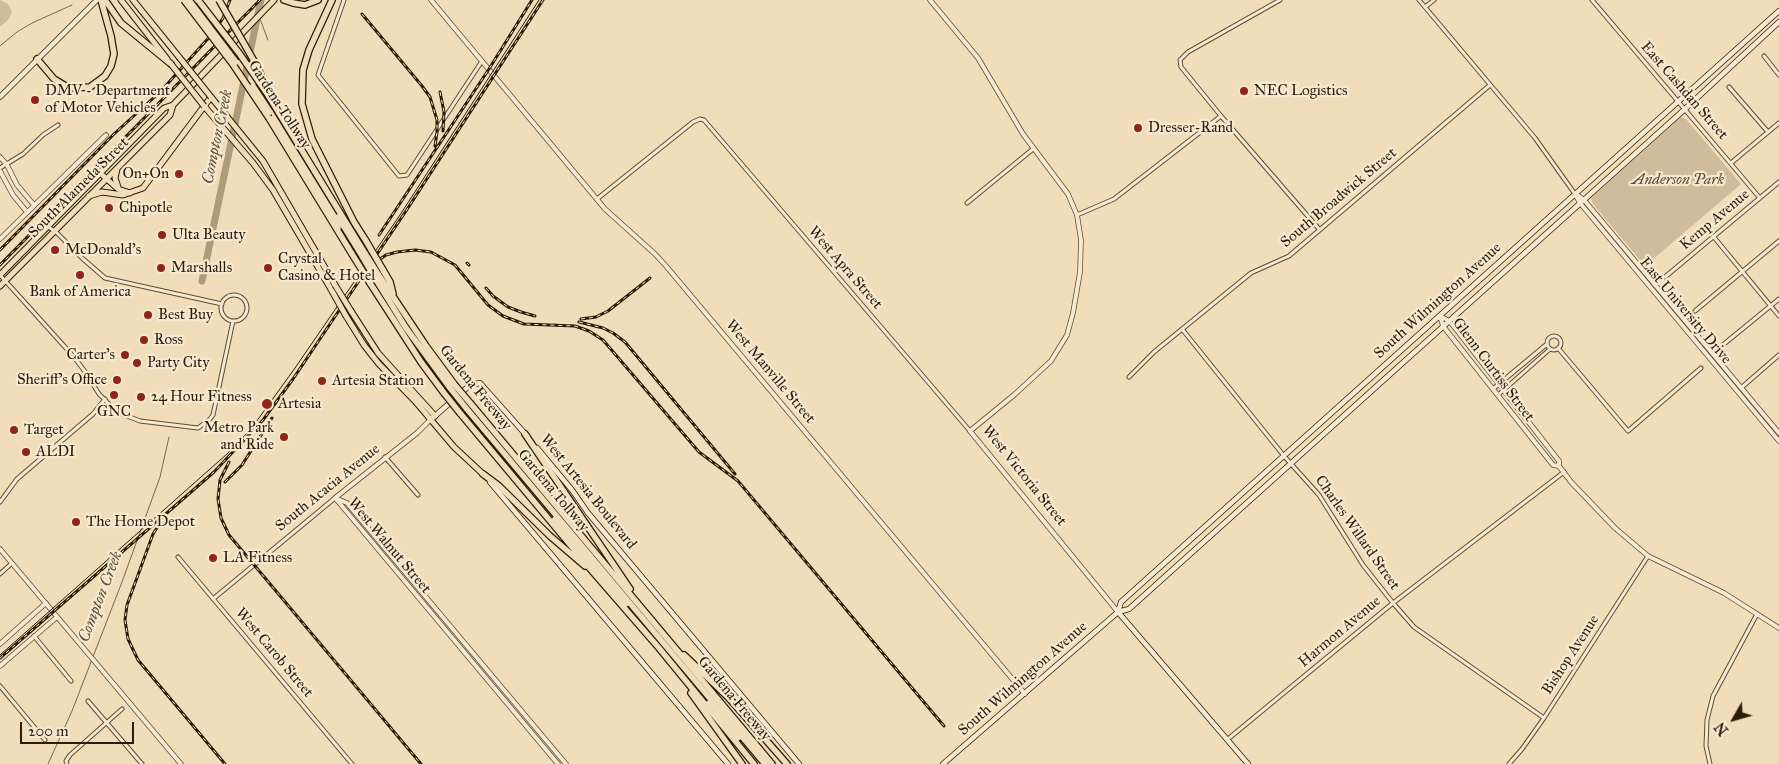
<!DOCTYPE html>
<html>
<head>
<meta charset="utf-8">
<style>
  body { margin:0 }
  #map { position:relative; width:1779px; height:764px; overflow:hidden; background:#f1ddb9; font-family:"IM FELL Great Primer",serif }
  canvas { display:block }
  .north { position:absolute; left:1709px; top:694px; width:50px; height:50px; -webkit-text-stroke:4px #f6e9d2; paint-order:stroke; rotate:232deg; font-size:14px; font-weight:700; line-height:20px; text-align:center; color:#2c1c07 }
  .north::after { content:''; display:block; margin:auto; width:18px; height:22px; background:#2c1c07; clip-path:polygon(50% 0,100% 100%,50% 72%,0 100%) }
  .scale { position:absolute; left:20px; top:722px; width:114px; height:22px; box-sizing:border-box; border:2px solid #2c1c07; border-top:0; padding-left:6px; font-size:15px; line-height:18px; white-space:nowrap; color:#2c1c07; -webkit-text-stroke:4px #f6e9d2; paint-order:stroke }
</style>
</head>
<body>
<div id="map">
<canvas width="1779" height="764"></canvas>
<div class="north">N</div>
<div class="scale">200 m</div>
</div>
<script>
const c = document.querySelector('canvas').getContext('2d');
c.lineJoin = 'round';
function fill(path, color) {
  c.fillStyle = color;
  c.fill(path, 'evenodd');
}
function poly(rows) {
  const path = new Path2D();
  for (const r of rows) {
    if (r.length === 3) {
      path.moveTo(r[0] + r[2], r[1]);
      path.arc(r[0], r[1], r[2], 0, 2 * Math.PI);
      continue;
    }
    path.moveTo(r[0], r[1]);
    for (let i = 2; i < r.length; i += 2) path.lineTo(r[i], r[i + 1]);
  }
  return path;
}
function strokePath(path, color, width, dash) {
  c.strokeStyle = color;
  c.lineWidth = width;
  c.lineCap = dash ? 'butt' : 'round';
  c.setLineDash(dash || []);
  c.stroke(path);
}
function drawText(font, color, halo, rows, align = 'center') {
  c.font = font + ' "IM FELL Great Primer",serif';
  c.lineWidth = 4.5;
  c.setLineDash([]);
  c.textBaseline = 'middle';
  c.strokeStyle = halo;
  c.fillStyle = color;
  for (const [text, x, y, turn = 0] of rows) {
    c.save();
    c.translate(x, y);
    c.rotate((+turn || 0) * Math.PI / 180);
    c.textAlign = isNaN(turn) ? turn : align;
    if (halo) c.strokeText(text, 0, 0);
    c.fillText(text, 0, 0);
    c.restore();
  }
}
const green = poly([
  [0,0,8,4,12,12,9,19,0,27],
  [1681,117,1686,119,1741,184,1645,266,1593,204,1591,198]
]);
const stream = poly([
  [260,19,268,40],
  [0,46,17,32,32,23,72,5],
  [48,764,72,711,122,582,160,477,169,437]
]);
const river = poly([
  [202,281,261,0]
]);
const minor = poly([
  [344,0,318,75,399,176,407,175,482,61],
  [1280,0,1188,52,1180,60,1181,67,1221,116,1319,229],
  [1419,0,1535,138,1575,194],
  [1592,0,1759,197],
  [1425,7,1434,0],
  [1764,56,1779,75],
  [1729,87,1768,132],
  [1731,163,1779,123],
  [0,168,23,154,43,135,58,125],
  [597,199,693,122,700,119,704,120,970,431],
  [967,203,1033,149],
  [1077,215,1114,199,1221,116],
  [48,227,55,231,82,258,105,278,222,304],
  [1713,236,1779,316],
  [0,275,74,357,86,373,99,394,113,408,122,414,140,421,198,428,209,420,213,415,233,321],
  [1665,277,1779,182],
  [234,308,13],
  [1695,311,1779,241],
  [1182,329,1284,456,1319,495,1363,565,1393,603,1414,627,1544,718],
  [1554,343,7],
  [1724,344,1779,299],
  [1558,348,1628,431,1701,368],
  [1129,377,1154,352,1251,273,1289,256,1490,85],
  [1741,388,1779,355],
  [1493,389,1547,344],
  [1498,395,1550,349],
  [385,457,418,495],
  [0,502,17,479,93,414,105,399],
  [178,557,352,764],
  [0,574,12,563],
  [213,599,335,498],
  [34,636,71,681],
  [0,686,45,740],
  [88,701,142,764],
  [1228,739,1393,603,1564,472],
  [67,764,66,761,70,755,122,709],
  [1509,764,1522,749,1544,718,1648,556],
  [1710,764,1706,746,1707,720,1713,696,1757,614]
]);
const tertiary = poly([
  [431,0,605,209,655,254,666,266,1025,694],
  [930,0,978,58,1023,134,1068,194,1077,215,1081,240,1080,272,1073,313,1067,335,1051,361,1014,395,970,431,1118,612],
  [0,157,7,165,17,185,34,205],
  [0,171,13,195,27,212],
  [1575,194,1580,203,1779,441],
  [1577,195,1584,200,1779,433],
  [0,239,106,135],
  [1440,316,1449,321,1456,329,1559,461,1559,466,1571,482,1615,528,1648,556,1724,593,1779,628],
  [1440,316,1443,326,1553,465,1559,466],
  [335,498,347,503,566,764],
  [335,498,417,433,430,420],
  [336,499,558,764],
  [0,549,181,764],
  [0,644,46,603],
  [0,666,57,617]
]);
const secondary = poly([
  [0,97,97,0],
  [435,416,470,385,480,383,527,436],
  [537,448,572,490,588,513,799,764],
  [490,482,728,764],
  [1118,612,1121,602,1779,11],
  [1118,612,1248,764],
  [943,764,1118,612,1129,609,1685,109,1779,22]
]);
const primary = poly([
  [121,0,167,59],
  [133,0,179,57],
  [204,106,253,163,273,190,332,291],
  [117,169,115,178,118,187],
  [100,173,118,189,130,193],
  [89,196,102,192,123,195,143,188,211,97,263,161,335,285],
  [0,275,164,108,173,105,274,0],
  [0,286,170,115,173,105],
  [351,311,378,353,435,416,430,420],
  [346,316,364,345,379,364,415,401,454,447,483,474]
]);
const motorway = poly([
  [105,0,121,23,171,64],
  [284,0,293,3,305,5,318,0],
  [332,0,309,50,303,70,302,104,312,139,354,222,366,241],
  [37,59,54,79,69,88,90,87,105,76,111,66,114,54,111,36,101,0],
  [268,95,361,247],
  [270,112,337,221,338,228],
  [269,118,352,254],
  [338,217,359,251],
  [383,270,390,282,393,294],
  [378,274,426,346,454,384],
  [375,278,406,328,450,388],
  [370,283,421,362,444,393],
  [471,404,772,764],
  [466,408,765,764],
  [460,413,593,572,659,648,754,764],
  [525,434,630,589],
  [483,474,499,486,550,536,585,566],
  [555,519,626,604],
  [684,655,729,698,787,764],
  [691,693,742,764],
  [709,703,738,738]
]);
const tram = poly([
  [0,655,227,454,251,429,295,368,400,215,539,0]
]);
const rail = poly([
  [362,14,422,86,430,97,437,120,437,132,435,146],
  [440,92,444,112,443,131],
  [379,235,489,69,532,0],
  [0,250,114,134,161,91,213,33,223,18,230,0],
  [467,263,469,265],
  [373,264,386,255,397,252,415,250,431,252,455,265,488,305,503,316,524,324,575,326,589,331,603,340,699,452,738,481,944,726],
  [0,265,260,0],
  [486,288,493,296,508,307,521,312,535,316],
  [581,319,596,317,608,311,650,278],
  [579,322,603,328,613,333,625,342,735,474],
  [229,462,220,480,218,499,221,518,229,535,421,764],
  [225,482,242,465,272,418],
  [160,523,153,534,127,605,125,620,128,639,138,660,225,764],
  [0,658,214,472,263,420,293,379,406,211,543,0]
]);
const primaryBridge = poly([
  [179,57,211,97],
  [171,64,204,106],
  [335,285,351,311],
  [332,291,346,316]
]);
const motorwayBridge = poly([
  [184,0,232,63,269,118],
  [189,0,236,62],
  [198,0,239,53,268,95],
  [219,0,258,68,265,86],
  [253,86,270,112],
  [366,241,383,270],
  [361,247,378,274],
  [359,251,375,278],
  [352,254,370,283],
  [454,384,471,404],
  [450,388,466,408],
  [444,393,460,413]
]);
const markers = [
  [1244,91,5,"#8f2418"],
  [35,100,5,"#8f2418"],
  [1138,128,5,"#8f2418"],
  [179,174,5,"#8f2418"],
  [109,208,5,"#8f2418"],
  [162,235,5,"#8f2418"],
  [55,250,5,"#8f2418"],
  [161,268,5,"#8f2418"],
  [268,268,5,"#8f2418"],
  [80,275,5,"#8f2418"],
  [148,315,5,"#8f2418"],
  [144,340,5,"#8f2418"],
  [125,355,5,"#8f2418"],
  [137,363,5,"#8f2418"],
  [117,380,5,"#8f2418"],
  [322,381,5,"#8f2418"],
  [114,395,5,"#8f2418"],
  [141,397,5,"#8f2418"],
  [267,404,6,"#8f2418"],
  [14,430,5,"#8f2418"],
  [284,437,5,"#8f2418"],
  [26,452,5,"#8f2418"],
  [76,522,5,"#8f2418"],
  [213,558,5,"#8f2418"]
];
const poiNames = [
  ["DMV - Department",45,91],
  ["of Motor Vehicles",45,108],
  ["NEC Logistics",1254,91],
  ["Dresser-Rand",1148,128],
  ["On+On",169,174,"right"],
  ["Chipotle",119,208],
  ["Ulta Beauty",172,235],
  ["McDonald's",65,250],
  ["Crystal",278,259],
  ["Casino & Hotel",278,276],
  ["Marshalls",171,268],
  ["Bank of America",80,292,"center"],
  ["Best Buy",158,315],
  ["Ross",154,340],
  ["Carter's",115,355,"right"],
  ["Party City",147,363],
  ["Sheriff's Office",107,380,"right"],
  ["Artesia Station",332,381],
  ["24 Hour Fitness",151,397],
  ["Artesia",278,404],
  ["GNC",114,412,"center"],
  ["Metro Park",274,428,"right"],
  ["and Ride",274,445,"right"],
  ["Target",24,430],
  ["ALDI",36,452],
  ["The Home Depot",86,522],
  ["LA Fitness",223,558]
];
const streetNames = [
  ["East Cashdan Street",1684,91,49],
  ["Gardena Tollway",279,105,57],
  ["South Alameda Street",79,188,-45],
  ["South Broadwick Street",1339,198,-40],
  ["Kemp Avenue",1715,220,-40],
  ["West Apra Street",845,268,49],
  ["South Wilmington Avenue",1438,301,-42],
  ["East University Drive",1685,311,50],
  ["Glenn Curtiss Street",1493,370,53],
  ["West Manville Street",770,372,50],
  ["Gardena Freeway",475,388,51],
  ["West Victoria Street",1024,476,51],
  ["South Acacia Avenue",328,488,-39],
  ["Gardena Tollway",553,491,50],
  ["West Artesia Boulevard",588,492,51],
  ["Charles Willard Street",1357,533,55],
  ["West Walnut Street",389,546,50],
  ["Harmon Avenue",1340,632,-40],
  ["West Carob Street",274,653,50],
  ["Bishop Avenue",1571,655,-57],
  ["South Wilmington Avenue",1023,679,-41],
  ["Gardena Freeway",734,699,50]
];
const parkNames = [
  ["Anderson Park",1678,180]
];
const waterNames = [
  ["Compton Creek",218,137,-78],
  ["Compton Creek",101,597,-69]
];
fill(green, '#d0bc9b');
strokePath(stream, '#7a684d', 1);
strokePath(river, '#ae9b7c', 7);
strokePath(minor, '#5d4c34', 5);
strokePath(tertiary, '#5d4c34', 5.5);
strokePath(secondary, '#2c1c07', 6);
strokePath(primary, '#2c1c07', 7);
strokePath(motorway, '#2c1c07', 8);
strokePath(minor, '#f6e9d2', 3);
strokePath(tertiary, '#f6e9d2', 4);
strokePath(secondary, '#f6e9d2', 4.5);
strokePath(primary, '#f1ddb9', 5);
strokePath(motorway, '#f1ddb9', 5.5);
strokePath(tram, '#2c1c07', 1);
strokePath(rail, '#2c1c07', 3);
strokePath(rail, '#f6e9d2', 1, [4]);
strokePath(primaryBridge, '#2c1c07', 7, []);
strokePath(motorwayBridge, '#2c1c07', 8, []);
strokePath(primaryBridge, '#f1ddb9', 5);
strokePath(motorwayBridge, '#f1ddb9', 5.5);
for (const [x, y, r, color] of markers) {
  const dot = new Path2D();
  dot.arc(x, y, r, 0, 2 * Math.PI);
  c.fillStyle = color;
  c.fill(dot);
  strokePath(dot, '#f6e9d2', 2);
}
drawText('15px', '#2c1c07', '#f6e9d2', poiNames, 'left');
drawText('15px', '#2c1c07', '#f6e9d2', streetNames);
drawText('italic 15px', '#5d4c33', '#f6e9d2', parkNames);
drawText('italic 16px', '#604f36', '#f6e9d2', waterNames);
</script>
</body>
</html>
